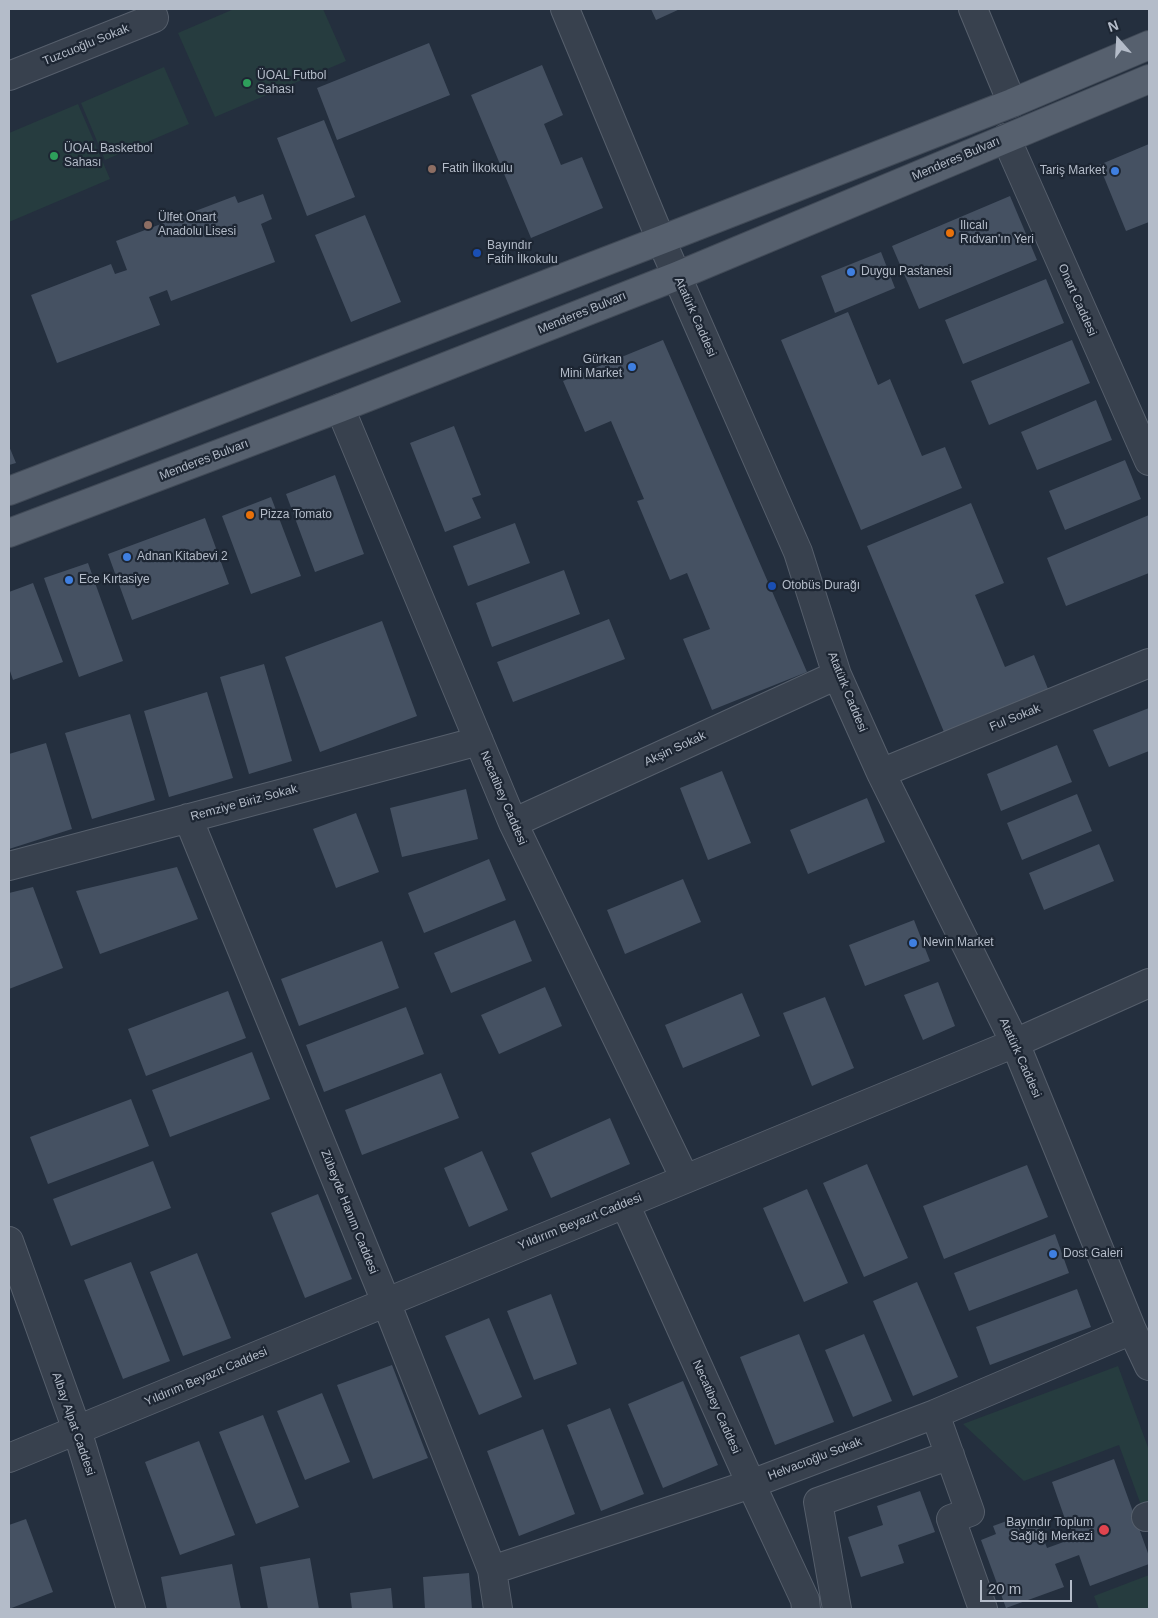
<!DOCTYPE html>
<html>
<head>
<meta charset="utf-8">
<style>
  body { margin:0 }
  #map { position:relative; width:1158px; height:1618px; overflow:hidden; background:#242f3e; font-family:Arial,sans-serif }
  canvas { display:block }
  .frame { position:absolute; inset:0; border:10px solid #b4bcc9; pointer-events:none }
  .north { position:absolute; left:1093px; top:15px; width:50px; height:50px; -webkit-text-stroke:4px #1d2633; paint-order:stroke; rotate:341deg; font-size:14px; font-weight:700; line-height:20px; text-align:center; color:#b4bcc9 }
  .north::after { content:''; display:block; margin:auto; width:18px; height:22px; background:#b4bcc9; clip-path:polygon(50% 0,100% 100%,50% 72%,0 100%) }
  .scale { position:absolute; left:980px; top:1580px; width:92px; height:22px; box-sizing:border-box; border:2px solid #b4bcc9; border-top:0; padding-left:6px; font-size:15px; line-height:18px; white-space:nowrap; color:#b4bcc9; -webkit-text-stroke:4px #1d2633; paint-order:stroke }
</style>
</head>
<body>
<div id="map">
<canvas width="1158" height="1618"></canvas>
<div class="frame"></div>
<div class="north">N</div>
<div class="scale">20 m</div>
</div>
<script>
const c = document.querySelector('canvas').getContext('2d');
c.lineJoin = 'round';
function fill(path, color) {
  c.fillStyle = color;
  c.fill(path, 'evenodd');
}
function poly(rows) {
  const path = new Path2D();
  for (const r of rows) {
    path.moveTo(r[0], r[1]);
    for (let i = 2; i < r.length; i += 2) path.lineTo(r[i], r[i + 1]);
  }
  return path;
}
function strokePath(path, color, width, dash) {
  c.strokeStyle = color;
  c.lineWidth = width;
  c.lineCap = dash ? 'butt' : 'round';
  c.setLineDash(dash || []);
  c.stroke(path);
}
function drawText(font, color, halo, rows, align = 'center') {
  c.font = font + ' Arial,sans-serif';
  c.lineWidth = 4.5;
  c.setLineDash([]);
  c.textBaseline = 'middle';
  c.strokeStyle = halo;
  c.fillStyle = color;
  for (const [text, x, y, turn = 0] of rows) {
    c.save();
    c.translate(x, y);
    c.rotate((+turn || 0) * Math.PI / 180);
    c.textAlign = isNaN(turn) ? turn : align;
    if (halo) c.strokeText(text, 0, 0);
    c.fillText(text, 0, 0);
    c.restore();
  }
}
const green = poly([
  [234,9,323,9,346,61,215,117,178,33],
  [164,67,189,124,105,160,81,103],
  [78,104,110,179,9,222,9,133],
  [1118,1366,1149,1450,1149,1527,1119,1445,1024,1481,963,1424],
  [1149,1575,1149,1609,1099,1609,1094,1596]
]);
const building = poly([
  [651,9,680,9,656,20],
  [429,43,450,95,337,140,317,88],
  [542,65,563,115,544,124,561,165,582,157,603,208,531,238,471,95],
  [324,120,355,197,307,216,277,138],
  [1149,144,1149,222,1126,231,1099,165],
  [263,194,272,219,261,224,275,262,171,301,167,290,149,297,160,325,57,363,31,295,111,264,115,274,127,270,116,241,235,196,238,203],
  [1010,196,1037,260,919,309,892,246],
  [365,215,401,302,351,322,315,235],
  [881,252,895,288,835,313,821,276],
  [1046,279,1064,323,963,364,945,320],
  [848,312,878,385,890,379,922,456,945,447,962,488,861,530,781,340],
  [663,340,807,672,712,710,683,639,710,629,687,573,670,580,637,501,644,499,611,421,585,432,563,381],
  [1072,340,1090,383,989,425,971,381],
  [1096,400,1112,440,1037,470,1021,432],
  [454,426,481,495,472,498,481,518,445,532,410,443],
  [9,446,16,463,9,465],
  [1125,460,1141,499,1065,530,1049,491],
  [335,475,364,554,315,572,286,494],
  [271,497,301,576,251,594,222,516],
  [971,503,1004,583,975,595,1005,667,1034,655,1048,689,944,732,867,546],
  [1149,515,1149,573,1066,606,1047,558],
  [205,518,229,584,132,620,108,554],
  [515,523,530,563,468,586,453,546],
  [88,563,123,661,79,677,44,578],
  [564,570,580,614,492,647,476,603],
  [33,583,63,662,13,680,9,668,9,592],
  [609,619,625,659,513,702,497,662],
  [382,621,417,716,320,752,285,657],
  [264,664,292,761,249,774,220,677],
  [207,692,233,778,169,797,144,711],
  [1149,708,1149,751,1109,767,1093,730],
  [130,714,155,800,92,819,65,733],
  [46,743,72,829,9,849,9,754],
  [1057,745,1072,782,1001,811,987,774],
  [722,771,751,843,708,860,680,788],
  [466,789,478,839,402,857,390,808],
  [1077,794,1092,831,1022,860,1007,823],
  [867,798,885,842,808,874,790,830],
  [356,813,379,872,336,888,313,829],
  [1099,844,1114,881,1044,910,1029,873],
  [489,859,506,900,424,933,408,893],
  [177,867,198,919,100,954,76,891],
  [683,879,701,922,625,954,607,910],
  [33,887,63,968,9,989,9,893],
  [515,920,532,961,451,993,434,953],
  [914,920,930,961,865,986,849,945],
  [382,941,399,988,299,1026,281,979],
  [938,982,955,1026,923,1040,904,995],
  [545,987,562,1026,499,1054,481,1015],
  [228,991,246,1038,146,1076,128,1029],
  [742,993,760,1036,683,1068,665,1025],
  [825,997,854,1068,812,1086,783,1013],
  [406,1007,424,1054,324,1092,306,1045],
  [252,1052,270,1099,170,1137,152,1090],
  [441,1073,459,1118,362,1155,345,1110],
  [131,1099,149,1146,48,1184,30,1137],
  [610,1118,630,1164,551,1198,531,1153],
  [482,1151,508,1210,469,1227,444,1168],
  [153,1161,171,1208,71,1246,53,1199],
  [867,1164,908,1258,864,1277,823,1183],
  [1027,1165,1048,1217,944,1259,923,1206],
  [807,1189,848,1283,804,1302,763,1208],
  [318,1194,352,1279,305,1298,271,1213],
  [1055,1234,1069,1273,969,1311,954,1273],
  [197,1253,231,1338,183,1356,150,1272],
  [131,1262,170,1361,123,1379,84,1280],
  [917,1282,958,1377,913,1396,873,1301],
  [1077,1289,1091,1327,990,1365,976,1327],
  [551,1294,577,1364,534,1380,507,1311],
  [489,1318,522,1397,479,1415,445,1336],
  [799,1334,834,1422,775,1445,740,1357],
  [864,1334,892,1401,853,1417,825,1350],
  [392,1365,428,1458,373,1479,337,1385],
  [683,1381,718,1465,663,1488,628,1404],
  [322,1393,350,1462,305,1480,277,1411],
  [610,1408,644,1494,601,1511,567,1425],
  [263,1415,299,1507,256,1524,219,1432],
  [543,1429,575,1514,519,1536,487,1451],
  [199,1441,235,1535,180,1555,145,1462],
  [1114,1459,1149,1556,1149,1564,1090,1586,1079,1555,1055,1564,1064,1587,1006,1608,981,1540,996,1534,993,1526,1015,1518,1018,1525,1036,1519,1047,1548,1072,1539,1052,1482],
  [920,1491,935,1532,898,1545,904,1563,861,1577,848,1537,883,1525,877,1506],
  [26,1519,53,1592,9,1609,9,1525],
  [310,1558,319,1609,268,1609,260,1567],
  [232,1564,241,1609,167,1609,161,1577],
  [469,1573,472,1609,425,1609,423,1577],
  [391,1588,393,1609,352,1609,350,1593]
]);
const minor = poly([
  [565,9,661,240,798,552,837,675,881,773,1015,1043,1132,1330,1149,1366],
  [973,9,1012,103],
  [9,76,154,18,151,9],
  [1006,138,1149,461],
  [340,408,513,823,685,1179],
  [881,773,1149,663],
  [188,818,386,1302,492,1570,498,1609],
  [513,823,837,675],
  [9,866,479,741],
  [625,1204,751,1484,805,1600,806,1609],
  [9,1241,77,1430,131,1609],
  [935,1414,970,1512,951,1519,983,1609],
  [9,1458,1015,1043,1149,983],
  [1146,1517,1149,1516],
  [492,1570,751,1484,935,1414,1132,1330],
  [837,1609,818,1502,950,1455]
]);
const major = poly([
  [9,491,661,240,1012,103,1149,45],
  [9,533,340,408,677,276,1149,79]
]);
const markers = [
  [247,83,5,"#2e9e5b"],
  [54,156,5,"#2e9e5b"],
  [432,169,5,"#8d6e63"],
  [1115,171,5,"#3f7fe0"],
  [148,225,5,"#8d6e63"],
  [950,233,5,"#e8710a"],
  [477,253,5,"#1a4fb4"],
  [851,272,5,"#3f7fe0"],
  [632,367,5,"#3f7fe0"],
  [250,515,5,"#e8710a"],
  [127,557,5,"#3f7fe0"],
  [69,580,5,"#3f7fe0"],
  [772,586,5,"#1a4fb4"],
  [913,943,5,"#3f7fe0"],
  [1053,1254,5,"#3f7fe0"],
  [1104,1530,6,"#e0444e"]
];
const streetNames = [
  ["Tuzcuoğlu Sokak",86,45,-22],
  ["Menderes Bulvarı",956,159,-23],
  ["Onart Caddesi",1077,300,66],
  ["Menderes Bulvarı",582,313,-22],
  ["Atatürk Caddesi",695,317,66],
  ["Menderes Bulvarı",204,460,-21],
  ["Atatürk Caddesi",847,692,68],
  ["Ful Sokak",1015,718,-22],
  ["Akşin Sokak",675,749,-25],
  ["Necatibey Caddesi",503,798,67],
  ["Remziye Biriz Sokak",244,803,-15],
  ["Atatürk Caddesi",1020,1058,66],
  ["Zübeyde Hanım Caddesi",349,1212,68],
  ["Yıldırım Beyazıt Caddesi",580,1222,-22],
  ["Yıldırım Beyazıt Caddesi",206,1377,-23],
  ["Necatibey Caddesi",716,1407,66],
  ["Albay Alpat Caddesi",73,1424,71],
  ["Helvacıoğlu Sokak",815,1459,-21]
];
const poiNames = [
  ["ÜOAL Futbol",257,76],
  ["Sahası",257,90],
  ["ÜOAL Basketbol",64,149],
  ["Sahası",64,163],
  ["Fatih İlkokulu",442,169],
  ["Tariş Market",1105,171,"right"],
  ["Ülfet Onart",158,218],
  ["Anadolu Lisesi",158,232],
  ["Ilıcalı",960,226],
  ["Rıdvan'ın Yeri",960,240],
  ["Bayındır",487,246],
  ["Fatih İlkokulu",487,260],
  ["Duygu Pastanesi",861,272],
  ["Gürkan",622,360,"right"],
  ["Mini Market",622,374,"right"],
  ["Pizza Tomato",260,515],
  ["Adnan Kitabevi 2",137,557],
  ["Ece Kırtasiye",79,580],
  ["Otobüs Durağı",782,586],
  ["Nevin Market",923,943],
  ["Dost Galeri",1063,1254],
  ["Bayındır Toplum",1093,1523,"right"],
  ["Sağlığı Merkezi",1093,1537,"right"]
];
fill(green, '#263c3f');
fill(building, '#455162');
strokePath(minor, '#565f6c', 30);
strokePath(major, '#414a57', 30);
strokePath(minor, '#38414e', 28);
strokePath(major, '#56606e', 28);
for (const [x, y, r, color] of markers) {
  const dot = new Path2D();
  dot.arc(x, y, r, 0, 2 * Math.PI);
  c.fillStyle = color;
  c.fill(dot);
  strokePath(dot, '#1d2633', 2);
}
drawText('12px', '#b4bcc9', '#1d2633', streetNames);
drawText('12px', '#b4bcc9', '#1d2633', poiNames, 'left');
</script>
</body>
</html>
